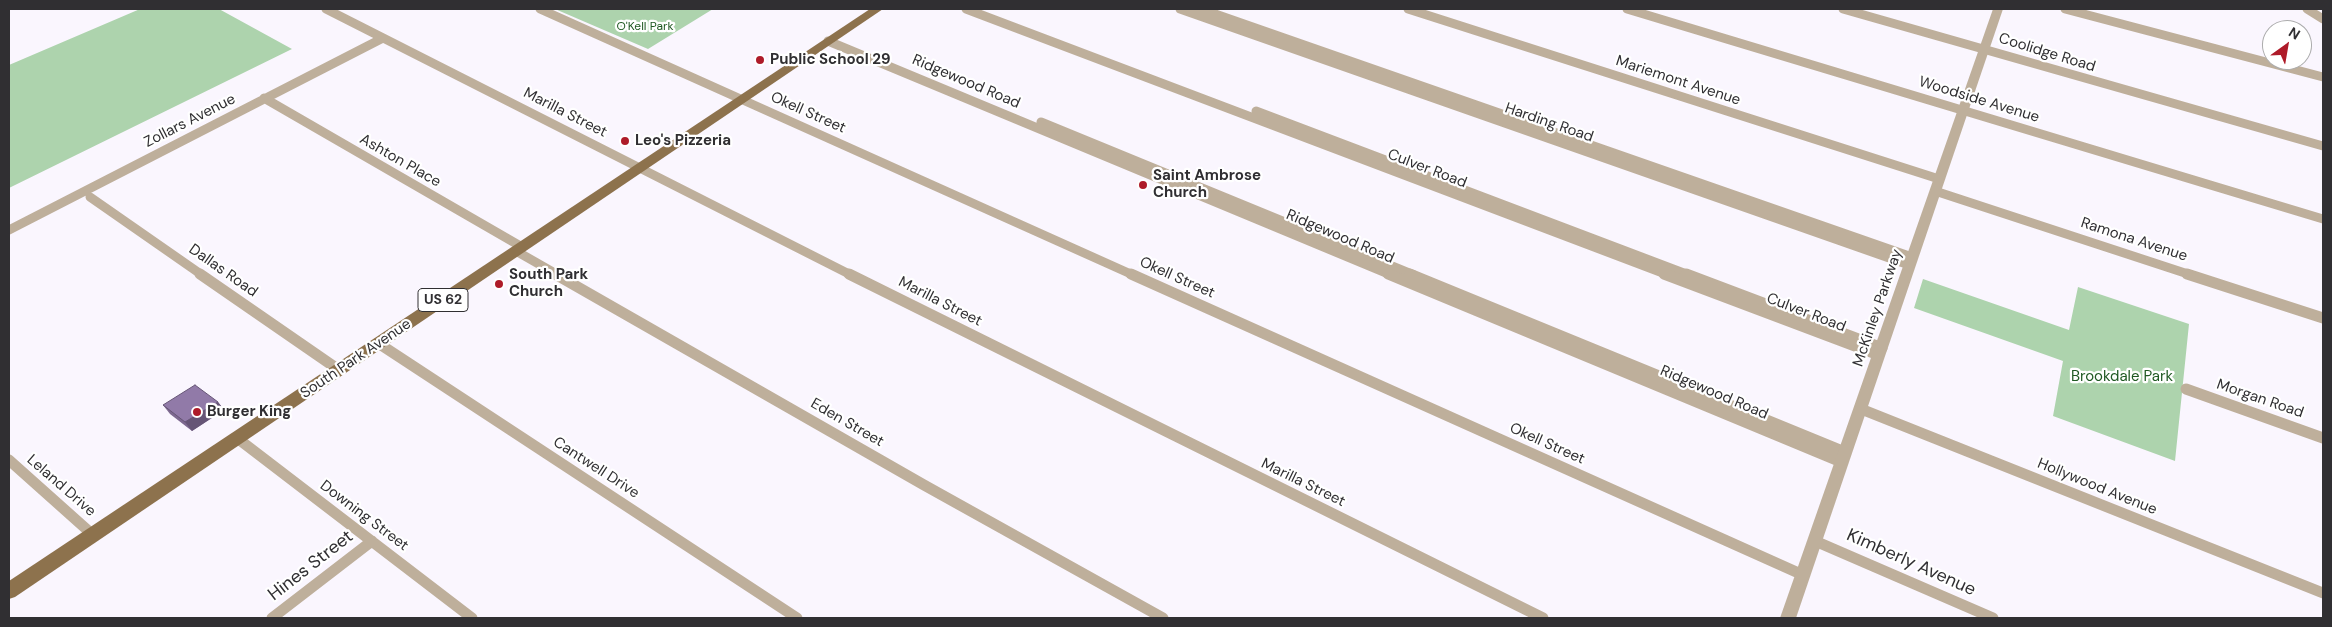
<!DOCTYPE html>
<html>
<head>
<meta charset="utf-8">
<style>
  body { margin:0 }
  #map { position:relative; width:2332px; height:627px; overflow:hidden; background:#faf6fe; font-family:"DM Sans",sans-serif }
  canvas { display:block }
  .frame { position:absolute; inset:0; border:10px solid #302f32; pointer-events:none }
  .north { position:absolute; left:2262px; top:20px; width:50px; height:50px; box-sizing:border-box; background:#fff; border:1px solid #acacad; border-radius:50%; rotate:32deg; font-size:14px; font-weight:700; line-height:20px; text-align:center; color:#302f32 }
  .north::after { content:''; display:block; margin:auto; width:18px; height:22px; background:#ae1b29; clip-path:polygon(50% 0,100% 100%,50% 72%,0 100%) }
</style>
</head>
<body>
<div id="map">
<canvas width="2332" height="627"></canvas>
<div class="frame"></div>
<div class="north">N</div>
</div>
<script>
const c = document.querySelector('canvas').getContext('2d');
c.lineJoin = 'round';
function fill(path, color) {
  c.fillStyle = color;
  c.fill(path, 'evenodd');
}
function poly(rows) {
  const path = new Path2D();
  for (const r of rows) {
    path.moveTo(r[0], r[1]);
    for (let i = 2; i < r.length; i += 2) path.lineTo(r[i], r[i + 1]);
  }
  return path;
}
function strokePath(path, color, width, dash) {
  c.strokeStyle = color;
  c.lineWidth = width;
  c.lineCap = dash ? 'butt' : 'round';
  c.setLineDash(dash || []);
  c.stroke(path);
}
function drawText(font, color, halo, rows, align = 'center') {
  c.font = font + ' "DM Sans",sans-serif';
  c.lineWidth = 4.5;
  c.setLineDash([]);
  c.textBaseline = 'middle';
  c.strokeStyle = halo;
  c.fillStyle = color;
  for (const [text, x, y, turn = 0] of rows) {
    c.save();
    c.translate(x, y);
    c.rotate((+turn || 0) * Math.PI / 180);
    c.textAlign = isNaN(turn) ? turn : align;
    if (halo) c.strokeText(text, 0, 0);
    c.fillText(text, 0, 0);
    c.restore();
  }
}
const green = poly([
  [140,9,219,9,292,49,9,188,9,65],
  [555,9,713,9,648,49],
  [1923,279,2069,330,2078,287,2189,324,2175,461,2053,416,2063,361,1914,308]
]);
const minorFar1 = poly([
  [326,9,851,275],
  [540,9,1133,275],
  [966,9,1668,275],
  [1180,9,1909,265],
  [1201,9,1912,257],
  [1408,9,1939,179],
  [1627,9,2323,219],
  [1843,9,2323,146],
  [2065,9,2323,77],
  [2307,9,2323,19],
  [828,41,1391,275],
  [264,98,522,247],
  [1256,111,1689,275],
  [1041,122,1414,275],
  [1935,191,2191,275],
  [90,197,202,275],
  [9,230,383,38],
  [516,251,558,275]
]);
const minor = poly([
  [200,274,339,370],
  [555,274,924,485,1163,618],
  [849,274,1543,618],
  [1131,274,1803,575],
  [1388,274,1841,462],
  [1410,274,1845,452],
  [1664,274,1879,355],
  [1686,274,1882,348],
  [2187,274,2323,318],
  [378,343,797,618],
  [2186,389,2323,438],
  [1861,409,2323,593],
  [237,438,472,618],
  [9,460,93,535],
  [1815,541,1993,618],
  [272,618,372,541]
]);
const tertiary = poly([
  [1993,9,2003,9,1796,618,1780,618,1993,9]
]);
const primary = poly([
  [870,9,883,9,15,597,9,599,9,581,870,9]
]);
const wall = poly([
  [218,402,224,410,192,431,170,414,163,405]
]);
const shadedWall = poly([
  [218,402,224,410,192,431,185,422]
]);
const building = poly([
  [195,385,218,402,185,422,163,405,195,385]
]);
const markers = [
  [760,60,5,"#ae1b29"],
  [625,141,5,"#ae1b29"],
  [1143,185,5,"#ae1b29"],
  [499,284,5,"#ae1b29"],
  [197,412,5,"#ae1b29"]
];
const farParknames = [
  ["O'Kell Park",645,27]
];
const shields = [
  [443,300,50]
];
const shieldNames = [
  ["US 62",443,300]
];
const streetNames = [
  ["Coolidge Road",2047,53,17],
  ["Mariemont Avenue",1678,81,18],
  ["Ridgewood Road",966,82,23],
  ["Woodside Avenue",1979,100,17],
  ["Marilla Street",565,113,27],
  ["Okell Street",808,113,24],
  ["Zollars Avenue",190,121,-27],
  ["Harding Road",1549,123,19],
  ["Ashton Place",400,161,30],
  ["Culver Road",1427,169,21],
  ["Ridgewood Road",1340,237,23],
  ["Ramona Avenue",2134,240,18],
  ["Dallas Road",223,271,35],
  ["Okell Street",1177,278,24],
  ["Marilla Street",940,302,27],
  ["McKinley Parkway",1878,308,-71],
  ["Culver Road",1806,313,21],
  ["South Park Avenue",356,359,-34],
  ["Ridgewood Road",1714,393,23],
  ["Morgan Road",2260,399,19],
  ["Eden Street",847,423,30],
  ["Okell Street",1547,444,24],
  ["Cantwell Drive",596,468,33],
  ["Marilla Street",1303,483,26],
  ["Leland Drive",61,486,41],
  ["Hollywood Avenue",2097,487,22],
  ["Downing Street",364,516,37]
];
const poiNames = [
  ["Public School 29",770,60],
  ["Leo's Pizzeria",635,141],
  ["Saint Ambrose",1153,176],
  ["Church",1153,193],
  ["South Park",509,275],
  ["Church",509,292],
  ["Burger King",207,412]
];
const parkNames = [
  ["Brookdale Park",2122,377]
];
const nearStreetnames = [
  ["Kimberly Avenue",1911,563,24],
  ["Hines Street",311,566,-38]
];
fill(green, '#add3ad');
strokePath(minorFar1, '#beaf9b', 9);
strokePath(minor, '#beaf9b', 11);
fill(tertiary, '#beaf9b');
fill(primary, '#8d724d');
fill(wall, '#7d6990');
fill(shadedWall, '#665576');
fill(building, '#917aa8');
strokePath(building, '#665576', 1);
for (const [x, y, r, color] of markers) {
  const dot = new Path2D();
  dot.arc(x, y, r, 0, 2 * Math.PI);
  c.fillStyle = color;
  c.fill(dot);
  strokePath(dot, '#fff', 2);
}
drawText('12px', '#1f5822', '#fff', farParknames);
for (const [x, y, w] of shields) {
  const box = new Path2D();
  box.roundRect(x - w / 2, y - 11.5, w, 23, 4);
  c.fillStyle = '#fff';
  c.fill(box);
  strokePath(box, '#302f32', 1);
}
drawText('bold 14px', '#302f32', null, shieldNames);
drawText('15px', '#302f32', '#fff', streetNames);
drawText('bold 15px', '#302f32', '#fff', poiNames, 'left');
drawText('15px', '#1f5822', '#fff', parkNames);
drawText('18px', '#302f32', '#fff', nearStreetnames);
</script>
</body>
</html>
